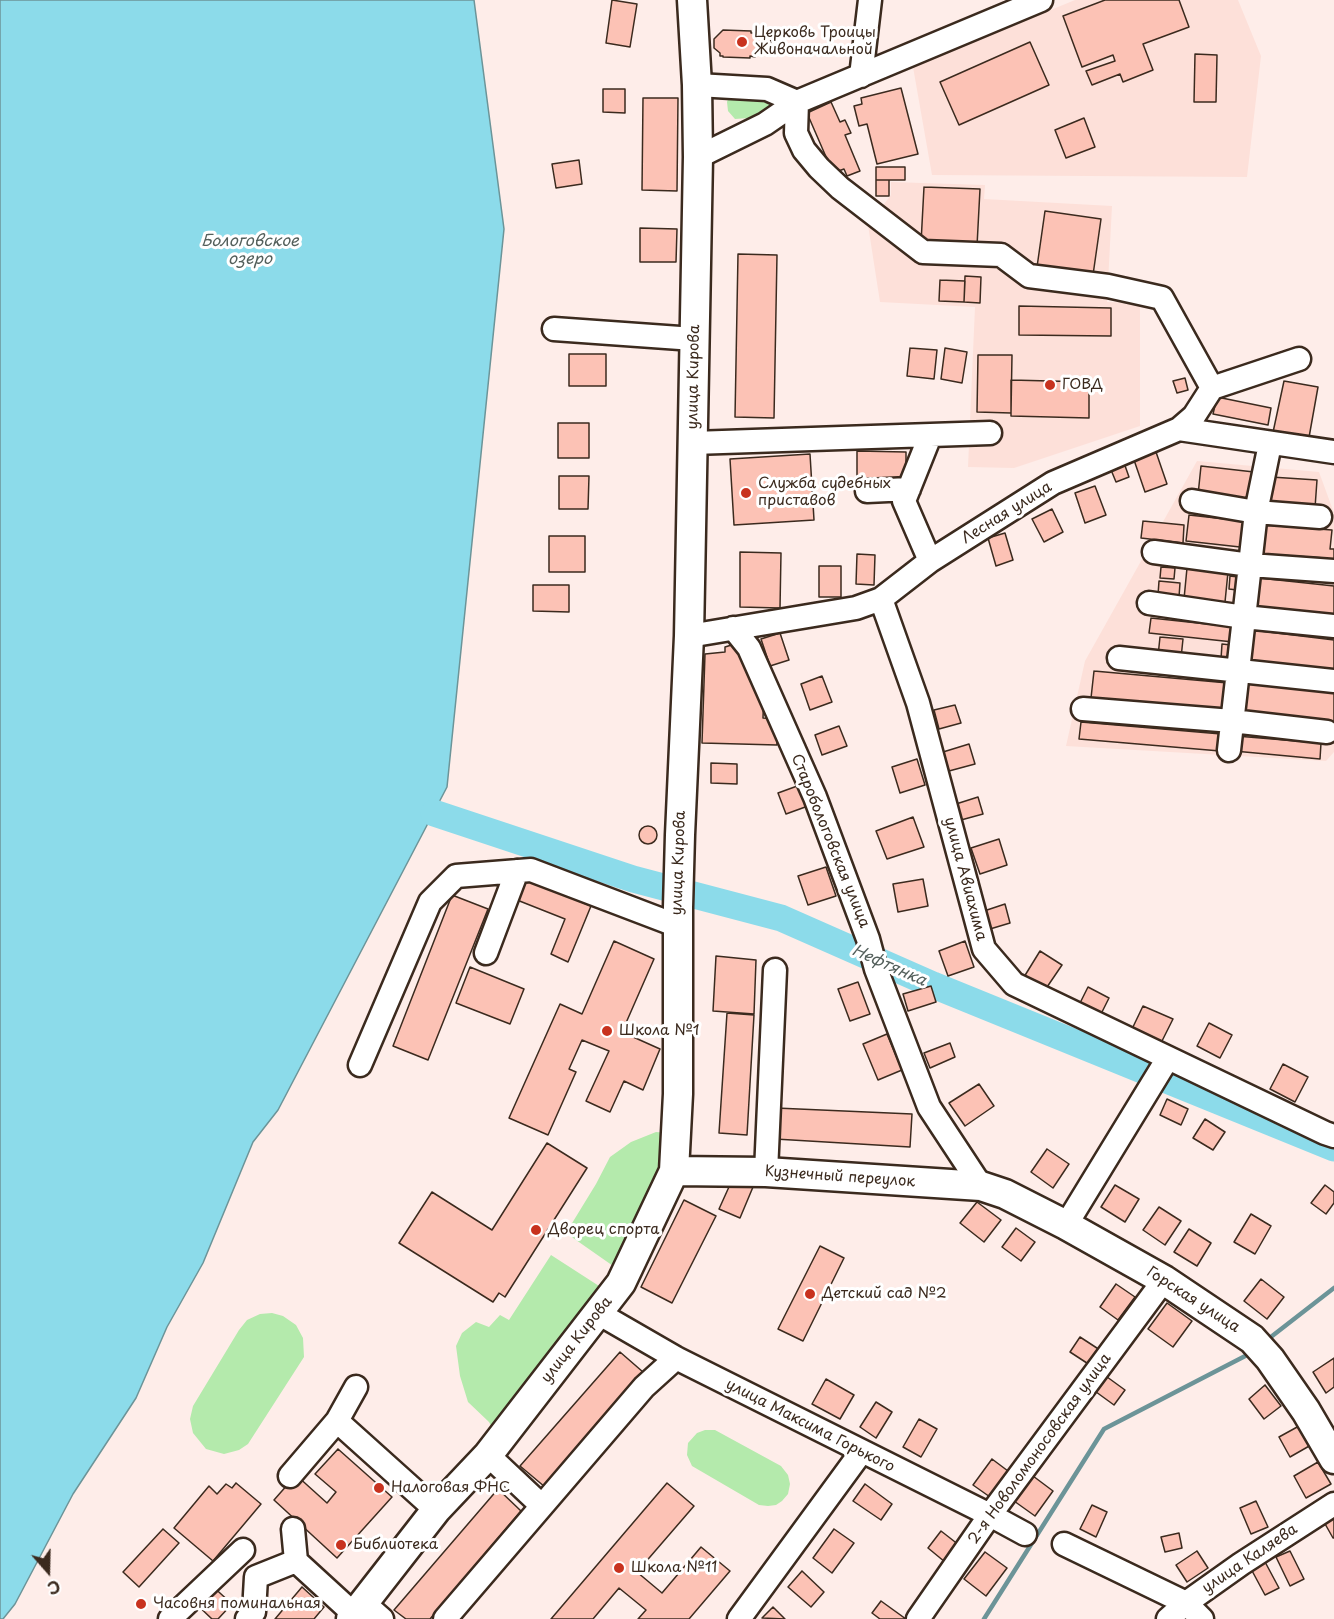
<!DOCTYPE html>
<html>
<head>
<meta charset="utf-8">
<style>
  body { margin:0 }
  #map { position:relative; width:1334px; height:1619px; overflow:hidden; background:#feede9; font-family:"Playpen Sans",sans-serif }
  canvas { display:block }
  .north { position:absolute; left:18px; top:1541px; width:60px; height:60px; -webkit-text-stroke:4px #fff; paint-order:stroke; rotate:160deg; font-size:16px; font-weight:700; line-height:24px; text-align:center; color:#3b2a1e }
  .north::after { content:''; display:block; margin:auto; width:21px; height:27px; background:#3b2a1e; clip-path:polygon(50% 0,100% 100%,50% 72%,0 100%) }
</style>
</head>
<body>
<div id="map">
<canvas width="1334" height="1619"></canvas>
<div class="north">С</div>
</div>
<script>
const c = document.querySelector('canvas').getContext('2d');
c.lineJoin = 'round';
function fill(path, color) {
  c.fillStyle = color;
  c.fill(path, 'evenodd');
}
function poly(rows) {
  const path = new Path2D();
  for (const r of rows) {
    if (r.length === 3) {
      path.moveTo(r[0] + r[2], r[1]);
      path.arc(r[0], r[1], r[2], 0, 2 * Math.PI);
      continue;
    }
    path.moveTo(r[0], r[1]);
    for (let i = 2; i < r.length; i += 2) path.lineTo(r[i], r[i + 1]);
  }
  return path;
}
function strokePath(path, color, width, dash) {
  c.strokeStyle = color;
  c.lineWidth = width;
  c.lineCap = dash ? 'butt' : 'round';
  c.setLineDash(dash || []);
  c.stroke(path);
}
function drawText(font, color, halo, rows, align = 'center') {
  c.font = font + ' "Playpen Sans",sans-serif';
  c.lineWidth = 6;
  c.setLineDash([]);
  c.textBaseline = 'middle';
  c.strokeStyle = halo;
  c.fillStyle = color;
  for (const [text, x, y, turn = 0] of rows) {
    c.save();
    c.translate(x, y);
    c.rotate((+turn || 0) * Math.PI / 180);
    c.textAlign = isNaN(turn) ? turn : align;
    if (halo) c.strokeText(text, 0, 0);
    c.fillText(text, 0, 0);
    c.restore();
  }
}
const built = poly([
  [1075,0,1238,0,1261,56,1247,177,932,175,913,67],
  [891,182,985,185,984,199,1112,206,1107,302,1140,303,1140,426,1014,468,968,467,975,307,880,302,868,225,891,195],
  [1197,461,1319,472,1334,513,1334,752,1326,761,1066,746,1085,661]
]);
const green = poly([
  [765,95,770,102,768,112,749,118,735,119,728,111,727,102,729,96],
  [656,1132,669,1133,666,1161,626,1275,566,1233,596,1184,610,1157,631,1142],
  [551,1255,613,1295,497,1437,489,1422,468,1402,460,1376,456,1346,462,1333,476,1322,489,1327,500,1315,509,1320],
  [272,1313,283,1316,296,1325,303,1338,304,1357,248,1444,239,1450,224,1454,206,1449,193,1433,190,1419,193,1406,239,1330,247,1320,260,1314],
  [705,1430,715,1430,781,1466,788,1475,790,1484,788,1494,782,1501,776,1505,768,1506,759,1505,692,1466,687,1455,688,1443,697,1433]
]);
const water = poly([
  [0,0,474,0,504,229,447,787,278,1110,253,1142,203,1263,167,1327,136,1398,73,1494,15,1604,3,1619,0,1619,0,0]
]);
const stream = poly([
  [1267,1340,1334,1288],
  [984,1619,1104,1429,1251,1353]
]);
const river = poly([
  [434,813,633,879,781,918,933,985,1334,1148]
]);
const building = poly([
  [612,0,637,4,630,47,606,43,612,0],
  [1105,0,1179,0,1189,27,1143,44,1153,70,1123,82,1120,74,1092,85,1086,71,1115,61,1113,55,1082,67,1063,16,1105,0],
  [723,30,751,31,751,33,756,33,755,35,771,36,770,55,755,54,755,57,750,56,750,58,723,57,723,56,720,56,720,53,714,48,714,39,723,30],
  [1030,42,1049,85,959,125,940,82,1030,42],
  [1195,54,1217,55,1216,102,1194,102,1195,54],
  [901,88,918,154,877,164,867,124,859,126,854,106,862,104,861,98,901,88],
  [603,89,625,89,625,113,603,112,603,89],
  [643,98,678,98,677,191,642,190,643,98],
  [831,102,840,122,845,120,851,133,845,135,860,171,847,176,844,169,833,173,807,113,831,102],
  [1084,118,1095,147,1066,158,1055,130,1084,118],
  [579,160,582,184,556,188,552,164,579,160],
  [876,167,905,167,905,180,876,180,876,167],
  [876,180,889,180,889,196,876,196,876,180],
  [924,187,980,189,977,246,921,243,924,187],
  [1045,211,1101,219,1093,275,1037,267,1045,211],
  [640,228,677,229,676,262,640,262,640,228],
  [738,254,777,255,774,418,735,417,738,254],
  [965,276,981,277,980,303,964,302,965,276],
  [940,280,965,281,964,302,939,301,940,280],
  [1019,306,1111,308,1111,336,1019,335,1019,306],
  [910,348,937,350,934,379,907,376,910,348],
  [945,348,967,352,962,383,941,379,945,348],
  [569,354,606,354,606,386,569,386,569,354],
  [978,355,1012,355,1011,413,977,412,978,355],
  [1185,378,1188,390,1177,393,1173,381,1185,378],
  [1011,380,1089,382,1089,418,1011,416,1011,380],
  [1284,381,1318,387,1308,443,1272,437,1284,381],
  [1217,397,1271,408,1268,425,1213,414,1217,397],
  [558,423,589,423,589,458,558,458,558,423],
  [857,451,906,452,906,481,857,481,857,451],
  [1156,452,1167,484,1145,492,1134,460,1156,452],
  [810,454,814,520,734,525,730,459,810,454],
  [1123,460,1129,477,1116,482,1109,465,1123,460],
  [1201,466,1254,472,1250,501,1198,495,1201,466],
  [559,476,589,476,588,509,559,509,559,476],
  [1271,477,1317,480,1315,508,1269,505,1271,477],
  [1095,486,1106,515,1085,523,1075,493,1095,486],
  [1052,509,1063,532,1044,542,1032,519,1052,509],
  [1189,515,1243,521,1240,547,1186,541,1189,515],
  [1143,521,1184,525,1183,543,1141,538,1143,521],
  [1265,525,1332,530,1330,549,1334,549,1334,567,1324,567,1325,558,1263,554,1265,525],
  [1005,533,1013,560,996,566,988,538,1005,533],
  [549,536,585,536,585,572,549,572,549,536],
  [740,552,781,553,780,608,740,607,740,552],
  [857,554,875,555,874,585,856,584,857,554],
  [819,566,841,566,841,597,819,597,819,566],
  [1161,567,1175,568,1174,579,1160,578,1161,567],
  [1187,568,1228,572,1225,602,1184,599,1187,568],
  [1230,576,1238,577,1237,590,1229,589,1230,576],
  [1259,578,1334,586,1334,617,1255,608,1259,578],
  [1159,581,1180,583,1179,597,1158,595,1159,581],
  [533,585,569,585,569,612,533,611,533,585],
  [1151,618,1235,627,1233,642,1149,633,1151,618],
  [1252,630,1334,640,1334,672,1248,660,1252,630],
  [780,633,789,660,770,666,761,639,780,633],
  [1160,637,1183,639,1181,658,1158,656,1160,637],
  [738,643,764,689,763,718,778,719,777,745,702,743,705,654,725,652,725,647,738,643],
  [1222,644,1231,645,1231,659,1221,659,1222,644],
  [1094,671,1228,683,1225,711,1091,698,1094,671],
  [822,676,832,702,810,710,801,684,822,676],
  [1245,683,1334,693,1334,723,1242,713,1245,683],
  [955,705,961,723,939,729,934,710,955,705],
  [1081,722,1221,734,1220,751,1079,739,1081,722],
  [839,726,847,746,822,755,815,735,839,726],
  [1236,736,1321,743,1320,759,1234,751,1236,736],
  [969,744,975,764,949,771,943,752,969,744],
  [917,759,925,785,900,793,892,767,917,759],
  [711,763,737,764,737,784,711,783,711,763],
  [800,785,808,806,786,814,778,793,800,785],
  [978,797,983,814,961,820,956,804,978,797],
  [913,817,924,847,887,859,876,831,913,817],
  [648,835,9],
  [999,839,1007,865,980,874,971,848,999,839],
  [826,867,836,896,808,905,798,876,826,867],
  [526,879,591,906,568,962,551,954,565,919,517,900,526,879],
  [923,879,928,906,898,912,893,884,923,879],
  [452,895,488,909,428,1060,393,1046,452,895],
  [1005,904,1010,923,990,929,984,911,1005,904],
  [614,941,654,959,622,1032,660,1049,643,1090,624,1081,610,1112,586,1101,609,1051,582,1040,569,1069,576,1072,548,1135,509,1118,560,1004,582,1014,614,941],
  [965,941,974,967,948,976,939,951,965,941],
  [1040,951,1062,965,1045,990,1024,977,1040,951],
  [716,956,756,960,754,1014,713,1011,716,956],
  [470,967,524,989,510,1024,456,1003,470,967],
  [858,982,870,1014,850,1021,838,989,858,982],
  [931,986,936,1002,908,1011,903,994,931,986],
  [1088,987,1109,998,1098,1020,1077,1009,1088,987],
  [1143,1006,1173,1019,1161,1043,1132,1029,1143,1006],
  [727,1013,754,1015,747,1135,719,1133,727,1013],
  [1209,1023,1232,1035,1220,1058,1197,1046,1209,1023],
  [887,1034,902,1070,878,1080,863,1044,887,1034],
  [950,1043,955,1057,930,1068,924,1053,950,1043],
  [1283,1064,1308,1077,1295,1102,1270,1089,1283,1064],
  [979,1084,994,1106,965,1126,949,1103,979,1084],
  [1167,1099,1188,1109,1181,1125,1160,1115,1167,1099],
  [776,1108,912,1114,910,1147,775,1139,776,1108],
  [1205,1119,1225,1132,1213,1150,1193,1138,1205,1119],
  [547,1143,587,1168,505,1297,499,1293,493,1302,399,1243,432,1192,492,1230,547,1143],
  [1047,1149,1069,1164,1053,1188,1031,1172,1047,1149],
  [733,1178,753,1187,740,1218,719,1209,733,1178],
  [1115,1185,1139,1199,1125,1222,1101,1207,1115,1185],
  [1325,1185,1334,1192,1334,1203,1326,1214,1311,1203,1325,1185],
  [684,1200,716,1216,672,1303,641,1287,684,1200],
  [977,1202,1001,1220,984,1242,960,1223,977,1202],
  [1159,1207,1181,1221,1165,1245,1143,1230,1159,1207],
  [1251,1214,1271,1226,1255,1254,1234,1242,1251,1214],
  [1016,1228,1035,1242,1021,1261,1002,1247,1016,1228],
  [1189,1229,1211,1243,1197,1266,1174,1252,1189,1229],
  [820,1246,844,1258,803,1341,778,1329,820,1246],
  [1261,1279,1284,1297,1267,1319,1244,1301,1261,1279],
  [1116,1284,1135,1297,1118,1320,1100,1307,1116,1284],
  [1167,1303,1192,1321,1173,1347,1148,1329,1167,1303],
  [1080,1337,1103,1352,1093,1367,1070,1352,1080,1337],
  [620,1352,643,1372,545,1487,520,1466,620,1352],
  [1334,1358,1334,1387,1326,1393,1313,1372,1334,1358],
  [1103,1374,1125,1390,1114,1405,1092,1389,1103,1374],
  [826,1379,854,1395,840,1419,812,1404,826,1379],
  [1265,1385,1281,1406,1264,1419,1249,1399,1265,1385],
  [876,1402,892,1412,876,1438,860,1427,876,1402],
  [919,1419,937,1429,921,1457,903,1447,919,1419],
  [1299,1426,1311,1445,1290,1457,1279,1437,1299,1426],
  [338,1449,392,1497,337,1558,274,1500,296,1475,327,1503,336,1492,315,1474,338,1449],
  [992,1459,1008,1471,990,1497,973,1485,992,1459],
  [1318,1462,1331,1484,1306,1498,1294,1476,1318,1462],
  [1033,1476,1053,1491,1035,1516,1014,1501,1033,1476],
  [236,1483,261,1504,213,1561,174,1528,209,1486,217,1494,226,1484,232,1488,236,1483],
  [667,1483,694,1506,637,1572,662,1593,701,1547,730,1571,689,1619,638,1619,646,1610,619,1588,593,1619,551,1619,667,1483],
  [865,1484,892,1504,881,1520,853,1501,865,1484],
  [498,1489,521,1511,430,1619,406,1619,394,1610,498,1489],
  [1256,1501,1268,1527,1251,1534,1240,1508,1256,1501],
  [1092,1505,1107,1512,1096,1537,1080,1529,1092,1505],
  [1334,1507,1334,1538,1333,1538,1320,1515,1334,1507],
  [163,1529,179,1543,139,1587,123,1572,163,1529],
  [834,1529,854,1543,832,1573,813,1558,834,1529],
  [941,1531,959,1545,945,1562,928,1548,941,1531],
  [1179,1533,1182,1548,1165,1552,1161,1537,1179,1533],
  [1197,1551,1208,1568,1187,1582,1176,1565,1197,1551],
  [1290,1551,1304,1579,1290,1586,1276,1557,1290,1551],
  [985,1552,1007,1568,986,1596,964,1579,985,1552],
  [1264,1560,1279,1588,1265,1595,1250,1567,1264,1560],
  [802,1571,824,1592,811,1607,788,1587,802,1571],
  [209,1583,232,1604,218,1619,212,1619,193,1601,209,1583],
  [302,1587,324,1607,314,1619,275,1619,302,1587],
  [881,1601,906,1619,880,1619,872,1613,881,1601],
  [773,1607,785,1619,762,1618,773,1607]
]);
const minor = poly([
  [861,76,870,0],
  [697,85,767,89,797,102],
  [797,102,796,133,804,150,819,168,840,188,923,252,1001,255,1029,276,1108,286,1162,298,1212,388],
  [698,157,765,124,797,102,1041,0],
  [554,329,694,339],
  [1179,429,1194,416,1212,388,1299,359],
  [693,443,990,433],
  [867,491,909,489],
  [1192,501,1256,512,1320,517],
  [1154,552,1250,565,1334,571],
  [930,561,904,501,930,436],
  [881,599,918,703,984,949,1014,984,1325,1133,1334,1136],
  [1149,603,1244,617,1334,626],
  [733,628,749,648,815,797,868,939,876,969,929,1107,981,1186],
  [689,636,856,608,881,599,930,561,1053,483,1179,429,1334,452],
  [1119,658,1334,681],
  [1083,709,1232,721,1327,732],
  [1229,750,1256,512,1270,444],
  [486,953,517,871],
  [360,1065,430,902,456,876,531,870,678,926],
  [766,1172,775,970],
  [1066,1225,1168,1058],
  [598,1313,676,1358,990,1515,1025,1534],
  [356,1387,337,1421,436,1510],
  [488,1455,542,1506],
  [290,1476,337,1421],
  [293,1529,296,1561],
  [1064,1544,1186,1603,1202,1619],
  [365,1604,382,1619],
  [170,1619,243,1550],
  [247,1619,254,1612,256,1577,296,1561,355,1615],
  [445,1619,644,1387,676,1358],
  [739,1619,862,1451],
  [918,1619,990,1515,1164,1280],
  [1168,1619,1186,1603,1241,1564,1334,1504]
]);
const major = poly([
  [674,1171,766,1172,981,1186,1005,1194,1066,1225,1164,1280,1252,1339,1270,1359,1306,1411,1334,1459],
  [351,1619,436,1510,488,1455,621,1283,674,1171,678,1094,678,907,680,835,689,636,698,157,697,85,692,0]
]);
const markers = [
  [742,42,6,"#c8321e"],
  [1050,385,6,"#c8321e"],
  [746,493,6,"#c8321e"],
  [607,1031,6,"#c8321e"],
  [536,1230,6,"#c8321e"],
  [810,1294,6,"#c8321e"],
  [379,1488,6,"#c8321e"],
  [341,1545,6,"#c8321e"],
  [619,1568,6,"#c8321e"],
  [141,1604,6,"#c8321e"]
];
const poiNames = [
  ["Церковь Троицы",754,33],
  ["Живоначальной",754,50],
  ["ГОВД",1062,385],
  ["Служба судебных",758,484],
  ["приставов",758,501],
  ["Школа №1",619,1031],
  ["Дворец спорта",548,1230],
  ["Детский сад №2",822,1294],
  ["Налоговая ФНС",391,1488],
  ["Библиотека",353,1545],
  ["Школа №11",631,1568],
  ["Часовня поминальная",153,1604]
];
const streetNames = [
  ["улица Кирова",694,377,-89],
  ["Лесная улица",1007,513,-32],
  ["Старобологовская улица",830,841,68],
  ["улица Кирова",679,863,-88],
  ["улица Авиахима",965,879,75],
  ["Кузнечный переулок",840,1177,4],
  ["Горская улица",1193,1300,33],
  ["улица Кирова",577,1340,-52],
  ["улица Максима Горького",810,1426,27],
  ["2-я Новоломоносовская улица",1040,1449,-54],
  ["улица Каляева",1250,1559,-34]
];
const waterNames = [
  ["Бологовское",250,242],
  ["озеро",250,260],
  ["Нефтянка",889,966,24]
];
fill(built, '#fde0d9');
fill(green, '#b4eaac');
fill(water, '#8cdbea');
strokePath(water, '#6c9498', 1.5);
strokePath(stream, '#6c9498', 4.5);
strokePath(river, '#8cdbea', 27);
fill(building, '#fcc2b5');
strokePath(building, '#3b2a1e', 1.5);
strokePath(minor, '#3b2a1e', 27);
strokePath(major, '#3b2a1e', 33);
strokePath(minor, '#fff', 22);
strokePath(major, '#fff', 28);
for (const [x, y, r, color] of markers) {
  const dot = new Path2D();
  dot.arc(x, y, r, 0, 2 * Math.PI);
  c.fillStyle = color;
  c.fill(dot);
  strokePath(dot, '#fff', 2);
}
drawText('15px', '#3b2a1e', '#fff', poiNames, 'left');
drawText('15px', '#3b2a1e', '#fff', streetNames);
drawText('italic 16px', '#535f5b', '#fff', waterNames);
</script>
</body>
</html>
